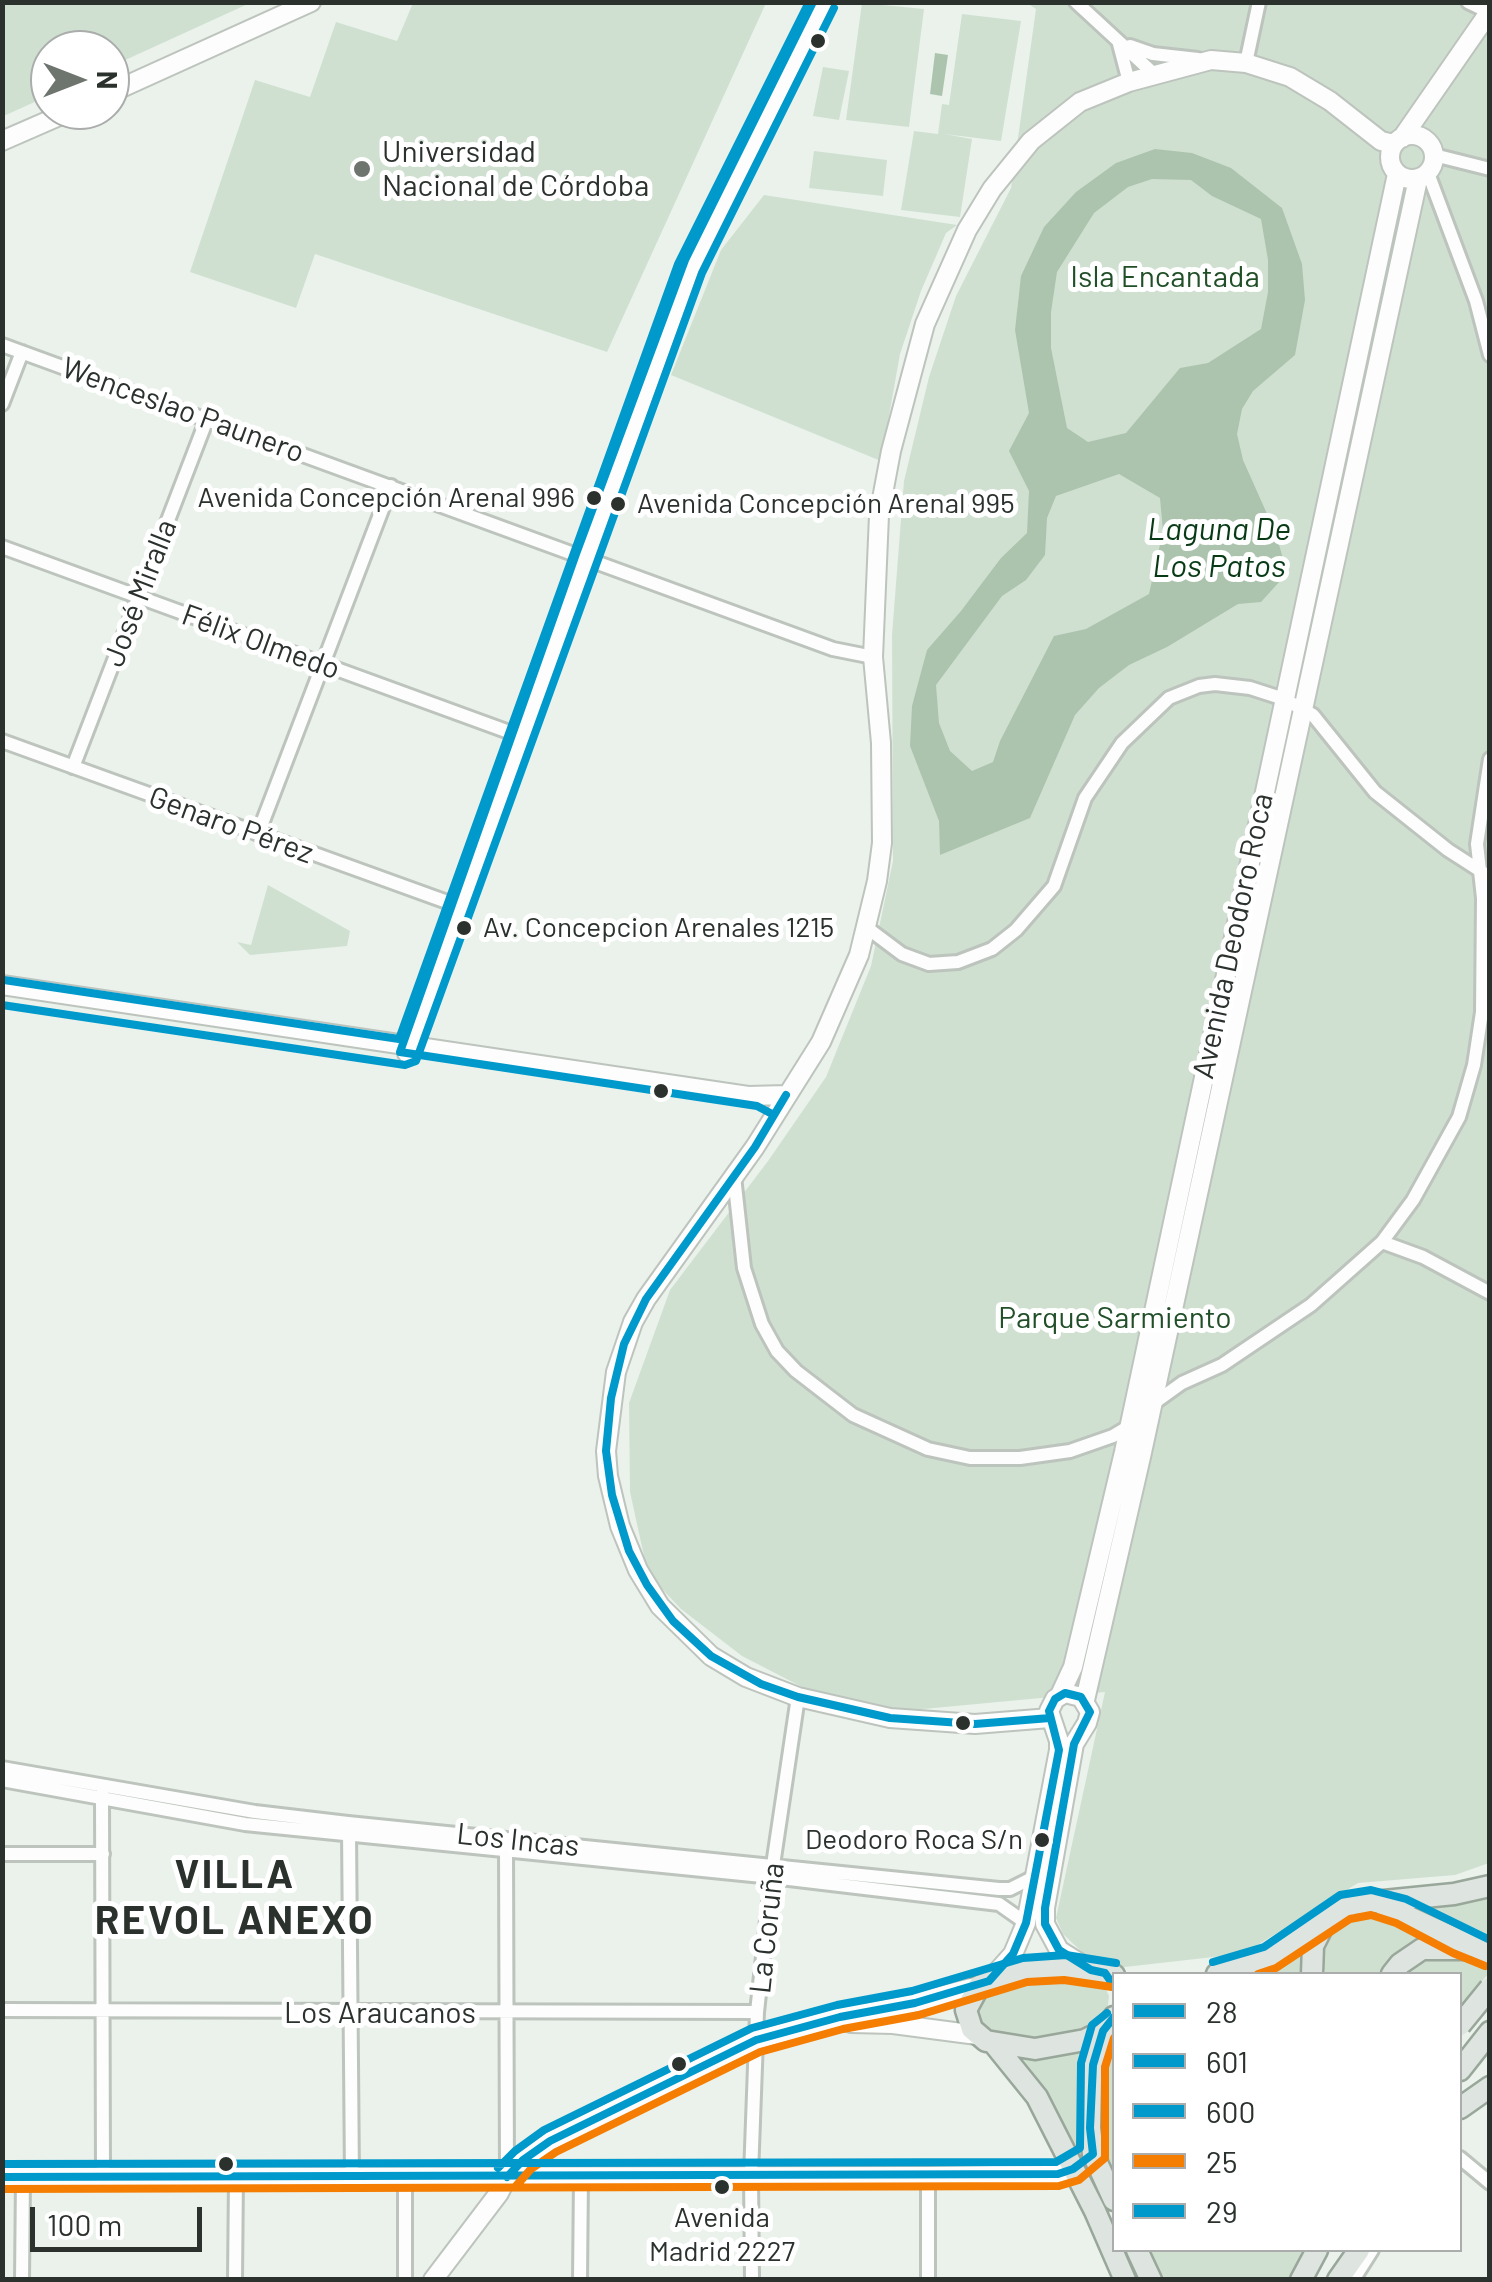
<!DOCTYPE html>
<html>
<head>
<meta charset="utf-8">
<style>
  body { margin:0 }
  #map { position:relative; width:1492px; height:2282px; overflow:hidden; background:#eaf2eb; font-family:Barlow,sans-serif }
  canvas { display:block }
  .frame { position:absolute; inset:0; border:5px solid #2b312c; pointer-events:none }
  .legend { position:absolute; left:1112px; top:1972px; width:350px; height:280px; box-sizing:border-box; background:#fff; border:2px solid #aaadab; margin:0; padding:12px 18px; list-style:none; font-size:30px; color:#2b312c }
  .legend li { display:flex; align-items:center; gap:20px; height:50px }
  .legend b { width:50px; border:2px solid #aaadab }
  .north { position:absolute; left:30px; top:30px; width:100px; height:100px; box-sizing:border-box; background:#fff; border:2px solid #aaadab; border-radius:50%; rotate:90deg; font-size:28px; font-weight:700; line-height:40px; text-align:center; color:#2b312c }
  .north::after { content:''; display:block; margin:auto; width:35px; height:45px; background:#6e756f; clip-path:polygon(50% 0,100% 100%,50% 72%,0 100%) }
  .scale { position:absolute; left:30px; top:2207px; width:172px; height:45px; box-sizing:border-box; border:5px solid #2b312c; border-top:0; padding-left:12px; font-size:30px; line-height:35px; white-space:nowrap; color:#2b312c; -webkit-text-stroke:8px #fff; paint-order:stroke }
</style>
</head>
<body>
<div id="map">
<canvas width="1492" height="2282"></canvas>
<div class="frame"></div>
<ul class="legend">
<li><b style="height:12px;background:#0099cb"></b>28</li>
<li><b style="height:12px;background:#0099cb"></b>601</li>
<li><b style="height:12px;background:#0099cb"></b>600</li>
<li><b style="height:12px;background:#f47d02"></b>25</li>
<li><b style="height:12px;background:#0099cb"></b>29</li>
</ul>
<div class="north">N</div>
<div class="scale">100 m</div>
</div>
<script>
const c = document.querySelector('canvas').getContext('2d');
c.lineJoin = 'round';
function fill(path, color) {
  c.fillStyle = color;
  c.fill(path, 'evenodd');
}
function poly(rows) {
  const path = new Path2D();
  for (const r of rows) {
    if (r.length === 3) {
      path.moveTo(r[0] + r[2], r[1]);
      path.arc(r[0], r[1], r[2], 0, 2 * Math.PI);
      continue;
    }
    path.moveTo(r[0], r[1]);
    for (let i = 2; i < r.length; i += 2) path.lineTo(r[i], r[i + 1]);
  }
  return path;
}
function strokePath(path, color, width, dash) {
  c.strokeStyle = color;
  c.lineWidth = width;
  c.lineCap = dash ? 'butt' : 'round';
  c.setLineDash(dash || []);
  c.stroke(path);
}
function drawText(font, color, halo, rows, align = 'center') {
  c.font = font + ' Barlow,sans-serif';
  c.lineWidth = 10;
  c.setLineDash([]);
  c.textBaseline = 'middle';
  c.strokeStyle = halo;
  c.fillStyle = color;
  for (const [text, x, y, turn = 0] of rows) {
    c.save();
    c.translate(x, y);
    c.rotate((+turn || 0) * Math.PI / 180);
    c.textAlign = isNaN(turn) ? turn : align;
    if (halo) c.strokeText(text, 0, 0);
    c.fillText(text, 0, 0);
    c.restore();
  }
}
const green = poly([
  [2,3,3,2,250,3,110,67,110,50,50,50,50,95,6,115,2,114],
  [413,3,766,3,607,352,315,254,296,308,190,272,255,80,310,97,336,22,397,41],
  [862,3,924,9,909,127,846,120],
  [1027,3,1489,3,1489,1863,1455,1875,1358,1883,1256,1946,1231,1955,1116,1968,1104,1967,1084,1954,1063,1934,1056,1918,1105,1692,902,1711,804,1688,742,1656,681,1609,648,1574,630,1492,629,1403,670,1290,768,1161,826,1077,871,966,893,861,892,635,904,481,929,377,956,296,1011,188,1036,9],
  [962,14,1021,21,1001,141,944,134,972,139,960,217,901,210,914,131,938,134,942,104,949,105],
  [823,67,849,71,839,120,813,116],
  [814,151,887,160,883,196,809,188],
  [764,195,957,225,946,233,921,291,900,354,881,461,671,375,721,250],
  [268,885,350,931,347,946,250,955,237,942,251,945],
  [1489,1890,1489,1943,1404,1903],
  [1382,1909,1434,1937,1415,1943,1396,1955,1382,1974,1325,1974,1323,1953,1339,1916],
  [1308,1941,1306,1974,1239,1974],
  [1469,1954,1489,1959,1489,1973,1460,2007,1460,1974,1400,1974,1420,1960],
  [1057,1976,1103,1983,1109,1996,1107,2015,1092,2028,1054,2039,996,2037,978,2021,979,2000,995,1987],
  [1114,2039,1114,2182,1101,2152,1097,2110,1105,2051],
  [1094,2042,1085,2143,1069,2152,1006,2053,1034,2058,1055,2056,1070,2054],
  [1144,2250,1307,2250,1290,2280,1157,2279]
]);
const water = poly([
  [935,53,948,55,942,96,930,94],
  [1155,149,1192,153,1231,168,1282,208,1302,264,1305,300,1295,355,1253,391,1242,409,1237,434,1243,460,1276,534,1284,562,1280,581,1261,602,1238,604,1167,647,1129,665,1099,688,1075,715,1030,818,940,855,939,821,910,746,912,706,927,650,961,611,1001,558,1027,533,1029,491,1009,451,1029,413,1015,330,1021,276,1044,227,1076,192,1116,163],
  [1152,179,1191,180,1212,196,1261,219,1268,260,1268,292,1261,329,1208,363,1180,368,1126,433,1088,442,1067,428,1051,348,1051,312,1057,272,1094,213,1128,187],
  [1119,474,1160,498,1163,531,1149,594,1086,629,1054,636,1000,741,993,762,972,771,950,751,939,723,936,685,1002,596,1026,580,1045,555,1047,518,1056,496]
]);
const minor = poly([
  [1076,2,1154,74],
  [1468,2,1489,12],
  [1119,44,1129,82],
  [1130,46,1153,54,1198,59],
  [1246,63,1259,2],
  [1434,155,1490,169],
  [1428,173,1476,301,1490,355],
  [2,345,833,649,873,657],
  [2,404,22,352],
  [2,547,520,736],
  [2,741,461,907],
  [73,767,207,419],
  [258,834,391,486],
  [866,927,902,954,929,964,958,962,992,949,1016,930,1054,886,1085,798,1122,743,1169,698,1199,686,1215,684,1250,688,1284,699,1313,715,1375,792,1448,850,1490,877],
  [734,1176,744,1268,762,1324,777,1351,796,1371,853,1415,928,1449,970,1458,1020,1458,1070,1451,1113,1436,1133,1424],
  [1382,1242,1423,1257,1490,1293],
  [1150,1406,1182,1383,1222,1365,1311,1305,1382,1242,1413,1200,1459,1117,1474,1065,1482,1012,1483,898,1477,844,1490,759],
  [2,1768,255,1812,348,1823,999,1889,1010,1889,1034,1877],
  [2,1780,245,1824,772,1877,999,1904,1026,1923],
  [102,1794,103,2177],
  [349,1831,352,2178],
  [506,1846,507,2177],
  [2,1854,103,1854],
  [2,2010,757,2012],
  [1460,2158,1490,2183],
  [928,2176,928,2280],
  [22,2280,23,2177],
  [235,2280,236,2177],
  [405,2280,405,2178],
  [580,2280,581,2177],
  [752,2280,751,2175,757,2012,773,1865,798,1697],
  [1353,2280,1372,2250]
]);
const secondary = poly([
  [110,93,311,2],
  [1412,157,22],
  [1402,138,1490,11],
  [2,141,73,110],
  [2,985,748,1096,786,1095],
  [407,1053,690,268,823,2],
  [1060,1695,1073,1667,1124,1452,1397,174],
  [1085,1700,1141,1457,1418,179],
  [1050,1718,975,1724,890,1718,798,1697,746,1677,711,1656,660,1606,638,1570,620,1526,608,1476,606,1451,616,1372,633,1322,646,1299,755,1147,821,1042,859,955,877,881,882,843,881,743,873,657,879,515,891,451,925,324,967,230,992,189,1031,141,1080,102,1129,82,1211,60,1246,63,1290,77,1330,101,1381,141,1394,144],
  [989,1981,1013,1954,1026,1923,1059,1750,1059,1741,1049,1711,1055,1699,1065,1693,1081,1697,1090,1712,1087,1723,1074,1744,1045,1908,1045,1924,1059,1950,1086,1967],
  [851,2023,893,2024,977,2035],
  [2,2177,928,2176,1058,2174,1073,2169],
  [433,2280,499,2193,507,2177,523,2160,550,2141,756,2040,840,2017,901,2006,979,1986]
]);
const primary = poly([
  [1383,1905,1490,1954],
  [1217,1974,1255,1964,1282,1951,1335,1913,1354,1904,1454,1894,1490,1886],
  [1312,1974,1313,1946,1324,1924],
  [1392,1974,1400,1964,1422,1949,1463,1949],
  [1114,1975,1065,1967,1025,1970,979,1986,966,2010,972,2029,986,2041,1035,2049,1085,2040,1103,2031,1114,2017],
  [1103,2031,1091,2080,1090,2128,1093,2154,1114,2200],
  [995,2045,1037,2097,1095,2211,1125,2280],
  [1460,2070,1490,2032],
  [1460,2108,1490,2087],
  [1137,2250,1151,2280],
  [1301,2280,1317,2250],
  [1338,2280,1359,2250]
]);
const primaryBridge = poly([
  [1460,2025,1490,1988]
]);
const bus1 = poly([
  [786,1095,755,1147,646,1299,624,1344,611,1398,606,1451,612,1495,629,1551,647,1585,673,1621,711,1656,761,1684,798,1697,890,1718,975,1724,1050,1718],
  [774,1115,757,1106,400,1052,576,554,685,260,813,2],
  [2,2177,1058,2174,1073,2169,1093,2154,1090,2128,1093,2065,1103,2031,1114,2017],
  [507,2177,523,2160,550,2141,756,2040,840,2017,915,2003,989,1981,1013,1954,1026,1923,1059,1750,1049,1711,1055,1699,1065,1693,1081,1697,1090,1712,1074,1744,1045,1908,1045,1924,1059,1950,1091,1970,1105,1973,1114,1986]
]);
const bus2 = poly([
  [2,1005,405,1065,416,1061,702,273,834,8]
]);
const bus3 = poly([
  [4,980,399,1039,678,264,809,2]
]);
const bus4 = poly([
  [1258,1974,1276,1968,1350,1919,1371,1915,1396,1923,1453,1953,1485,1966],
  [516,2186,531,2169,556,2152,760,2052,843,2029,919,2015,1027,1982,1064,1980,1112,1987],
  [2,2189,1059,2186,1079,2180,1105,2158,1105,2067,1114,2038]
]);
const bus5 = poly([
  [1213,1962,1264,1947,1340,1895,1371,1890,1406,1899,1490,1940],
  [2,2164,1056,2162,1080,2148,1081,2063,1092,2025,1107,2013],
  [498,2168,515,2151,544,2130,752,2028,837,2005,912,1991,1023,1958,1066,1955,1116,1963]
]);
const markers = [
  [818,41,9,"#2b312c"],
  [362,169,10,"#6e756f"],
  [594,498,9,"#2b312c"],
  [618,504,9,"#2b312c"],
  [464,928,9,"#2b312c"],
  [661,1091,9,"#2b312c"],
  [963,1723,9,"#2b312c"],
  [1042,1840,9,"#2b312c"],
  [679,2064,9,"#2b312c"],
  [226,2164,9,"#2b312c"],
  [722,2187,9,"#2b312c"]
];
const busNames = [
  ["Avenida Concepción Arenal 996",575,498],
  ["Avenida Concepción Arenal 995",637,504,"left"],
  ["Av. Concepcion Arenales 1215",483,928,"left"],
  ["Deodoro Roca S/n",1023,1840],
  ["Avenida",722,2218,"center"],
  ["Madrid 2227",722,2252,"center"]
];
const poiNames = [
  ["Universidad",382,152],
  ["Nacional de Córdoba",382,186]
];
const parkNames = [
  ["Isla Encantada",1165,277],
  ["Parque Sarmiento",1115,1318]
];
const streetNames = [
  ["Wenceslao Paunero",183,410,20],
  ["José Miralla",140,593,-69],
  ["Félix Olmedo",261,642,20],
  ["Genaro Pérez",231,825,20],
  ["Avenida Deodoro Roca",1233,936,-78],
  ["Los Incas",518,1840,6],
  ["La Coruña",767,1928,-84],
  ["Los Araucanos",380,2013]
];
const waterNames = [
  ["Laguna De",1219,529],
  ["Los Patos",1219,566]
];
const districtNames = [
  ["VILLA",235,1875],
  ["REVOL ANEXO",235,1921]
];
fill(green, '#cfe0d1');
fill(water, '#acc4ae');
strokePath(minor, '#bdc3bd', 18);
strokePath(secondary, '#bdc3bd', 22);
strokePath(primary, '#99a69a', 25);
strokePath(minor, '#fcfdfc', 12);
strokePath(secondary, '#fcfdfc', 18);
strokePath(primary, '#dee4df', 20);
strokePath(primaryBridge, '#99a69a', 25, []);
strokePath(primaryBridge, '#dee4df', 20);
strokePath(bus1, '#0099cb', 8);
strokePath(bus2, '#0099cb', 8);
strokePath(bus3, '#0099cb', 8);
strokePath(bus4, '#f47d02', 8);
strokePath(bus5, '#0099cb', 8);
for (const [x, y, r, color] of markers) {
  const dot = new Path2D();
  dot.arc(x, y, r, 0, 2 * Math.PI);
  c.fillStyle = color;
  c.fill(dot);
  strokePath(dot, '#fff', 4);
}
drawText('28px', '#2b312c', '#fff', busNames, 'right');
drawText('30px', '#2b312c', '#fff', poiNames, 'left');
drawText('30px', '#204f28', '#fff', parkNames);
drawText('30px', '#2b312c', '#fff', streetNames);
drawText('italic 32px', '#083b15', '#fff', waterNames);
c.letterSpacing = '2.5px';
drawText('bold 40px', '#2b312c', '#fff', districtNames);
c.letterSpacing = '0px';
</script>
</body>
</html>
